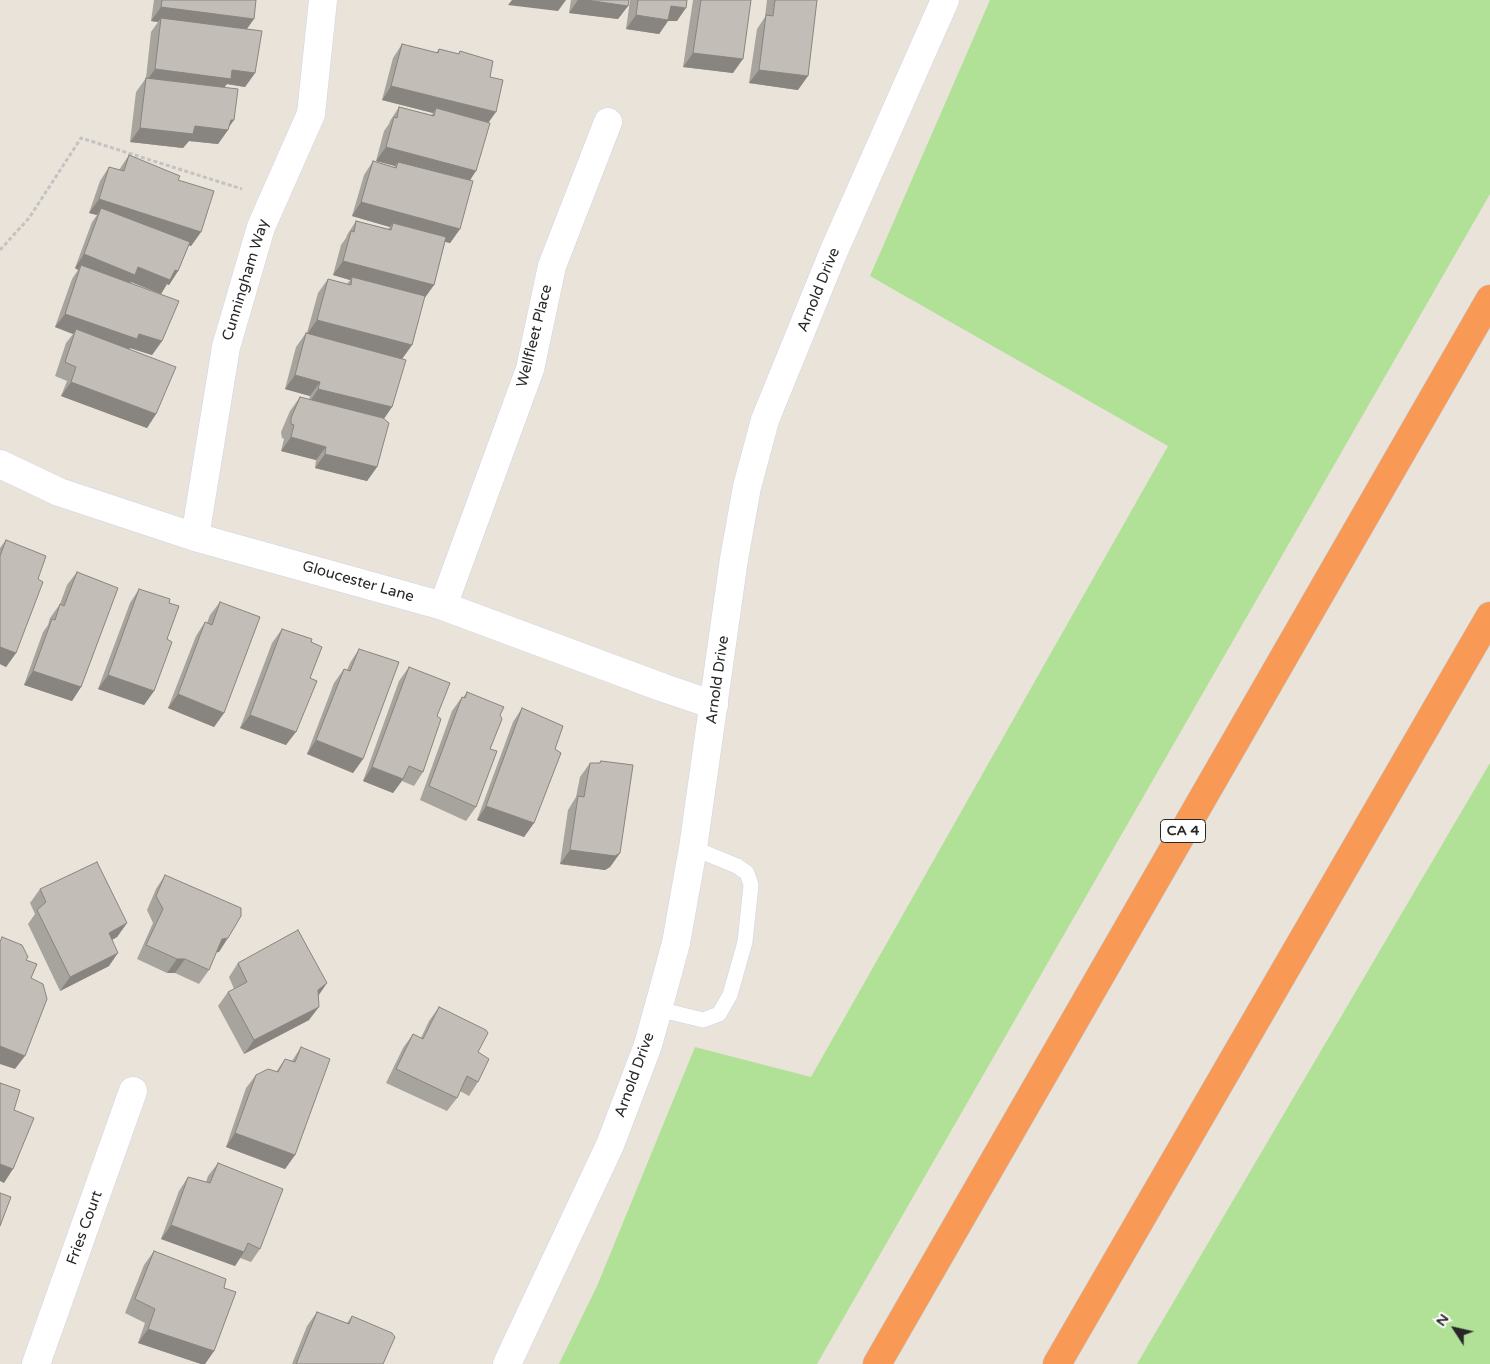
<!DOCTYPE html>
<html>
<head>
<meta charset="utf-8">
<style>
  body { margin:0 }
  #map { position:relative; width:1490px; height:1364px; overflow:hidden; background:#eae3da; font-family:"Varela Round",sans-serif }
  canvas { display:block }
  .north { position:absolute; left:1430px; top:1304px; width:50px; height:50px; -webkit-text-stroke:4px #fff; paint-order:stroke; rotate:305deg; font-size:14px; font-weight:700; line-height:20px; text-align:center; color:#282828 }
  .north::after { content:''; display:block; margin:auto; width:18px; height:22px; background:#282828; clip-path:polygon(50% 0,100% 100%,50% 72%,0 100%) }
</style>
</head>
<body>
<div id="map">
<canvas width="1490" height="1364"></canvas>
<div class="north">N</div>
</div>
<script>
const c = document.querySelector('canvas').getContext('2d');
c.lineJoin = 'round';
function fill(path, color) {
  c.fillStyle = color;
  c.fill(path, 'evenodd');
}
function poly(rows) {
  const path = new Path2D();
  for (const r of rows) {
    path.moveTo(r[0], r[1]);
    for (let i = 2; i < r.length; i += 2) path.lineTo(r[i], r[i + 1]);
  }
  return path;
}
function strokePath(path, color, width, dash) {
  c.strokeStyle = color;
  c.lineWidth = width;
  c.lineCap = dash ? 'butt' : 'round';
  c.setLineDash(dash || []);
  c.stroke(path);
}
function drawText(font, color, halo, rows, align = 'center') {
  c.font = font + ' "Varela Round",sans-serif';
  c.lineWidth = 4;
  c.setLineDash([]);
  c.textBaseline = 'middle';
  c.strokeStyle = halo;
  c.fillStyle = color;
  for (const [text, x, y, turn = 0] of rows) {
    c.save();
    c.translate(x, y);
    c.rotate((+turn || 0) * Math.PI / 180);
    c.textAlign = isNaN(turn) ? turn : align;
    if (halo) c.strokeText(text, 0, 0);
    c.fillText(text, 0, 0);
    c.restore();
  }
}
const green = poly([
  [990,0,1490,0,1490,194,817,1364,559,1364,597,1286,695,1047,811,1077,1168,446,870,276],
  [1490,763,1490,1364,1137,1364]
]);
const path = poly([
  [0,250,29,218,81,138,242,189]
]);
const service = poly([
  [658,1009,703,1020,719,1014,730,995,745,942,751,885,747,873,737,866,693,848]
]);
const minor = poly([
  [0,464,59,492,195,537,443,606,664,688,714,705],
  [195,537,226,347,261,227,311,114,323,0],
  [443,606,530,369,552,266,608,122],
  [36,1364,133,1091]
]);
const tertiary = poly([
  [507,1364,610,1145,648,1045,658,1009,676,943,693,848,734,559,747,487,765,420,833,253,945,0]
]);
const motorway = poly([
  [877,1364,1490,299],
  [1057,1364,1490,616]
]);
const wall = poly([
  [154,0,256,0,247,29,255,73,245,87,227,84,224,87,229,127,228,130,218,144,189,141,183,148,130,142,136,92,146,78,151,32,158,22,151,21],
  [571,0,629,0,628,6,618,19,569,13],
  [630,0,687,0,677,21,668,21,659,34,626,29],
  [693,0,751,0,733,73,683,67],
  [767,0,817,0,798,90,749,83,757,29,765,17],
  [402,44,436,53,439,49,458,54,460,51,490,77,488,122,470,180,460,229,450,243,445,242,434,285,424,298,412,345,402,359,392,407,384,419,377,467,367,481,315,468,316,460,281,451,284,439,282,438,281,432,290,411,300,397,309,400,310,396,285,389,296,347,306,333,307,333,318,293,328,279,347,284,350,280,333,275,341,245,346,238,347,235,356,221,388,229,390,227,352,216,364,175,373,161,394,167,395,166,376,161,384,131,389,124,390,121,399,107,431,115,433,113,382,100,393,58],
  [129,155,178,180,201,232,191,246,189,245,178,271,169,285,167,284,161,294,131,282,130,283,162,341,152,355,130,348,129,350,156,414,147,428,61,396,67,381,55,376,66,343,73,334,55,327,72,279,78,270,75,268,92,222,97,215,89,213,100,181,109,167,119,170],
  [6,540,16,653,6,667,0,664,0,548],
  [77,572,81,687,72,701,24,685,43,632,48,625,50,618,60,604,67,585],
  [139,589,167,639,154,691,144,705,98,689,130,603],
  [220,602,224,713,214,727,168,708,196,636,205,622,207,623,210,615],
  [282,629,311,642,286,745,240,728,272,643],
  [359,649,363,759,353,773,307,754,334,683,344,669,347,670,350,663],
  [409,667,437,716,423,772,414,786,402,781,393,793,363,781,399,681],
  [467,692,500,715,490,749,476,807,466,821,420,800,452,711,462,697,463,698],
  [522,708,555,749,534,823,524,837,477,820,513,722],
  [601,761,620,853,610,867,605,870,560,864,568,810,576,797,580,777,590,763,599,763],
  [165,875,219,952,216,952,209,970,199,984,175,973,167,973,137,959,153,923,147,910,156,889],
  [40,889,127,923,117,937,112,940,109,966,60,991,28,924,35,914,30,903],
  [238,963,327,983,319,995,309,1020,244,1054,218,1006,228,992,234,989,229,977],
  [439,1007,478,1052,478,1082,469,1096,460,1091,457,1098,447,1111,386,1083,403,1048,413,1034,421,1038,429,1021],
  [301,1047,295,1155,285,1169,226,1147,246,1088,256,1075,276,1072,285,1059,292,1061],
  [218,1163,260,1249,251,1262,240,1258,235,1266,161,1239,179,1191,188,1177,206,1182,208,1176],
  [154,1251,224,1288,214,1351,205,1364,201,1364,138,1343,145,1323,125,1313,144,1265],
  [317,1312,347,1323,352,1316,383,1364,292,1364,307,1326]
]);
const shadedWall = poly([
  [512,0,566,0,558,11,508,5],
  [578,0,586,0,628,6,618,19,569,13],
  [671,6,686,8,677,21,668,21,659,34,626,29,636,15],
  [161,7,254,19,244,33,161,18,158,22,151,21],
  [693,53,743,59,733,73,683,67],
  [155,69,232,70,255,73,245,87,227,84,221,92,145,83],
  [759,70,808,76,798,90,749,83],
  [391,86,496,112,486,126,436,108,433,113,382,100],
  [231,120,234,120,227,130,228,130,218,144,189,141,183,148,130,142,140,128,195,126],
  [386,147,476,171,467,185,398,162,395,166,376,161],
  [99,199,201,232,191,246,99,216,101,208,97,215,89,213],
  [361,202,460,229,450,243,392,227,393,223,390,227,352,216],
  [84,254,138,267,175,270,178,271,169,285,167,284,161,294,131,282,126,289,81,265,78,270,75,268],
  [343,261,434,285,424,299,352,277,350,280,333,275],
  [65,314,139,334,162,341,152,355,130,348,127,353,76,329,73,334,55,327],
  [317,320,412,345,402,359,307,334],
  [295,375,320,382,310,396,285,389],
  [71,382,156,414,147,428,61,396],
  [318,389,392,407,382,421,309,403],
  [291,437,326,447,316,460,281,451],
  [325,454,377,467,367,481,315,468],
  [0,647,16,653,6,667,0,664],
  [33,671,81,687,72,701,24,685],
  [108,675,154,691,144,705,98,689],
  [178,694,224,713,214,727,168,708],
  [250,715,296,732,286,745,240,728],
  [316,740,363,759,353,773,307,754],
  [372,767,403,779,393,793,363,781],
  [486,806,534,823,524,837,477,820],
  [570,850,620,853,610,867,605,870,560,864],
  [127,923,117,937,99,947,109,933],
  [228,938,219,952,212,953,222,939],
  [118,953,109,966,60,991,70,977],
  [177,959,185,959,175,973,167,973],
  [327,983,317,997,318,990],
  [319,1007,309,1020,244,1054,254,1040],
  [0,1046,25,1056,15,1069,0,1064],
  [235,1133,295,1155,285,1169,226,1147],
  [0,1164,13,1169,4,1183,0,1181],
  [171,1225,244,1252,235,1266,161,1239],
  [148,1329,214,1351,205,1364,201,1364,138,1343]
]);
const building = poly([
  [162,0,256,0,254,19,161,7,162,0],
  [586,0,629,0,628,6,586,0],
  [638,0,687,0,686,8,671,6,668,20,636,15,638,0],
  [701,0,751,0,743,59,693,53,701,0],
  [775,0,817,0,808,76,759,70,766,15,773,16,775,0],
  [161,18,262,31,255,73,232,70,231,79,155,69,161,18],
  [402,44,438,53,439,49,459,54,460,51,493,61,490,77,503,80,496,112,391,86,402,44],
  [146,78,238,89,234,120,231,120,228,130,195,126,193,134,140,128,146,78],
  [399,107,434,116,436,108,490,123,476,171,386,147,394,117,397,118,399,107],
  [129,155,180,176,178,180,214,191,201,232,99,199,109,167,124,171,129,155],
  [373,161,396,168,398,162,473,181,460,229,361,202,373,161],
  [101,208,190,242,178,271,175,270,170,280,138,267,135,275,84,254,101,208],
  [356,221,391,230,393,223,446,237,434,285,343,261,351,231,354,232,356,221],
  [81,265,179,301,162,341,139,334,137,339,65,314,81,265],
  [352,277,425,296,412,345,317,320,328,279,351,285,352,277],
  [76,329,176,367,156,414,71,382,76,367,65,362,76,329],
  [306,333,406,360,392,407,318,389,320,382,295,375,306,333],
  [300,397,383,418,389,423,377,467,325,454,326,447,291,437,294,425,291,424,291,418,300,397],
  [6,540,46,556,38,579,43,582,16,653,0,647,0,556,6,540],
  [77,572,118,588,81,687,33,671,52,619,55,620,60,604,64,606,77,572],
  [139,589,170,599,169,603,179,606,167,639,172,642,154,691,108,675,139,589],
  [220,602,260,617,224,713,178,694,205,622,212,625,220,602],
  [282,629,312,639,311,642,322,647,310,678,317,681,296,732,250,715,282,629],
  [359,649,399,662,363,759,316,740,344,669,350,671,359,649],
  [409,667,450,683,437,716,441,719,423,772,409,766,403,779,372,767,409,667],
  [467,692,504,707,500,715,502,719,490,749,497,751,476,807,429,786,462,697,465,698,467,692],
  [522,708,563,726,555,749,561,753,534,823,486,806,522,708],
  [601,761,633,765,620,853,615,856,570,850,578,796,584,797,590,763,600,763,601,761],
  [97,862,127,923,109,933,118,953,70,977,37,910,46,902,40,889,97,862],
  [165,875,241,908,241,916,228,938,222,939,209,970,185,959,177,959,146,945,163,909,156,896,165,875],
  [298,930,327,983,318,990,319,1007,254,1040,228,992,247,982,238,963,298,930],
  [2,937,22,945,28,957,26,960,37,964,31,978,43,984,47,999,25,1056,0,1046,0,942,2,937],
  [439,1007,486,1030,488,1033,478,1052,489,1059,478,1082,467,1076,457,1098,396,1069,413,1034,423,1039,439,1007],
  [301,1047,330,1059,295,1155,235,1133,256,1075,268,1069,278,1072,285,1059,295,1062,301,1047],
  [0,1083,20,1090,14,1110,34,1118,13,1169,0,1164,0,1083],
  [218,1163,283,1189,260,1249,248,1243,244,1252,171,1225,188,1177,210,1183,218,1163],
  [0,1193,11,1197,0,1226,0,1193],
  [154,1251,226,1279,224,1288,236,1292,214,1351,148,1329,155,1309,135,1299,154,1251],
  [317,1312,349,1324,352,1316,392,1333,395,1337,383,1364,296,1364,317,1312]
]);
const shields = [
  [1183,831,45]
];
const shieldNames = [
  ["CA 4",1183,831]
];
const streetNames = [
  ["Cunningham Way",246,280,-73],
  ["Arnold Drive",819,290,-68],
  ["Wellfleet Place",535,336,-76],
  ["Gloucester Lane",358,582,16],
  ["Arnold Drive",718,680,-82],
  ["Arnold Drive",635,1075,-70],
  ["Fries Court",85,1228,-70]
];
fill(green, '#b1e097');
strokePath(service, '#cfd3e1', 16);
strokePath(minor, '#cfd3e1', 29);
strokePath(tertiary, '#cfd3e1', 29);
strokePath(motorway, '#c3c3c3', 29);
strokePath(path, '#c3c3c3', 3, [4, 2.5]);
strokePath(service, '#fff', 15);
strokePath(minor, '#fff', 28);
strokePath(tertiary, '#fff', 28);
strokePath(motorway, '#f99956', 28);
fill(wall, '#a7a39d');
fill(shadedWall, '#88847f');
fill(building, '#c2bdb6');
strokePath(building, '#88847f', 1);
for (const [x, y, w] of shields) {
  const box = new Path2D();
  box.roundRect(x - w / 2, y - 11.5, w, 23, 4);
  c.fillStyle = '#fff';
  c.fill(box);
  strokePath(box, '#282828', 1);
}
drawText('bold 14px', '#282828', null, shieldNames);
drawText('15px', '#282828', '#fff', streetNames);
</script>
</body>
</html>
